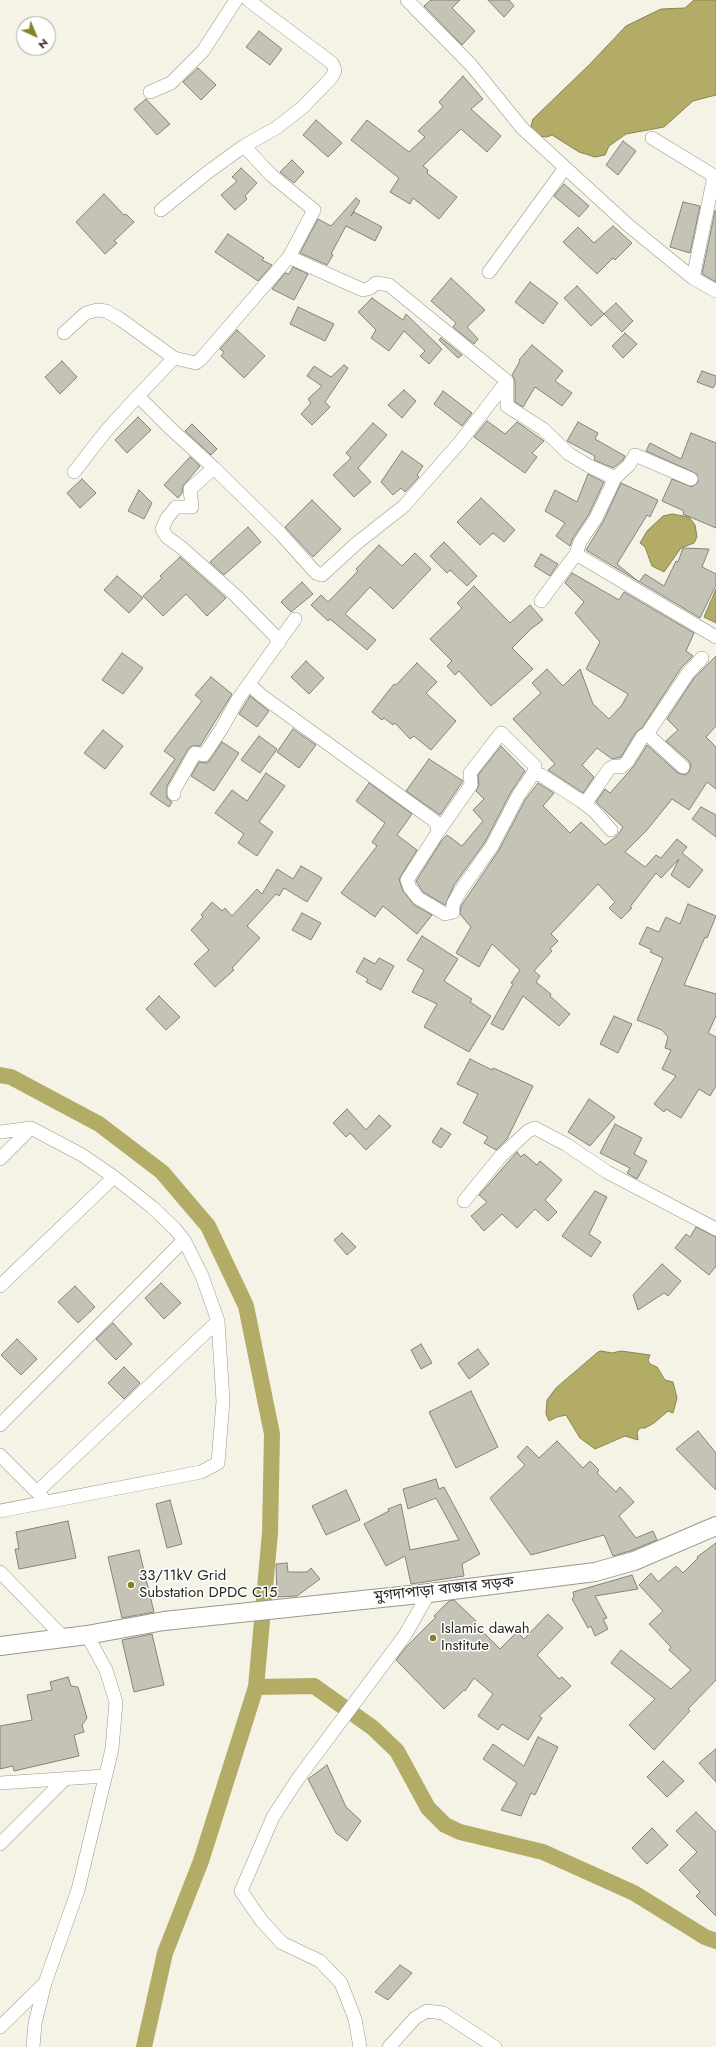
<!DOCTYPE html>
<html>
<head>
<meta charset="utf-8">
<style>
  body { margin:0 }
  #map { position:relative; width:716px; height:2047px; overflow:hidden; background:#f4f3e5; font-family:Jost,sans-serif }
  canvas { display:block }
  .north { position:absolute; left:16px; top:16px; width:40px; height:40px; box-sizing:border-box; background:#fff; border:1px solid #a9a9a7; border-radius:50%; rotate:136deg; font-size:11px; font-weight:700; line-height:16px; text-align:center; color:#292823 }
  .north::after { content:''; display:block; margin:auto; width:14px; height:18px; background:#898028; clip-path:polygon(50% 0,100% 100%,50% 72%,0 100%) }
</style>
</head>
<body>
<div id="map">
<canvas width="716" height="2047"></canvas>
<div class="north">N</div>
</div>
<script>
const c = document.querySelector('canvas').getContext('2d');
c.lineJoin = 'round';
function fill(path, color) {
  c.fillStyle = color;
  c.fill(path, 'evenodd');
}
function poly(rows) {
  const path = new Path2D();
  for (const r of rows) {
    path.moveTo(r[0], r[1]);
    for (let i = 2; i < r.length; i += 2) path.lineTo(r[i], r[i + 1]);
  }
  return path;
}
function strokePath(path, color, width, dash) {
  c.strokeStyle = color;
  c.lineWidth = width;
  c.lineCap = dash ? 'butt' : 'round';
  c.setLineDash(dash || []);
  c.stroke(path);
}
function drawText(font, color, halo, rows, align = 'center') {
  c.font = font + ' Jost,"Noto Sans Bengali",sans-serif';
  c.lineWidth = 3;
  c.setLineDash([]);
  c.textBaseline = 'middle';
  c.strokeStyle = halo;
  c.fillStyle = color;
  for (const [text, x, y, turn = 0] of rows) {
    c.save();
    c.translate(x, y);
    c.rotate((+turn || 0) * Math.PI / 180);
    c.textAlign = isNaN(turn) ? turn : align;
    if (halo) c.strokeText(text, 0, 0);
    c.fillText(text, 0, 0);
    c.restore();
  }
}
const water = poly([
  [694,0,716,0,716,95,693,101,664,127,626,134,609,146,605,155,595,157,579,152,552,135,547,137,539,136,530,129,533,119,589,65,626,26,661,9,685,8,694,0],
  [672,514,689,517,695,525,697,537,694,543,681,548,664,572,652,566,645,547,640,543,647,531,663,516,672,514],
  [716,589,716,623,704,617,716,589],
  [601,1351,612,1353,621,1351,650,1355,648,1360,650,1364,657,1367,665,1380,673,1382,677,1398,673,1413,668,1411,654,1423,645,1428,640,1428,637,1432,638,1440,625,1436,595,1449,580,1438,566,1415,557,1417,549,1421,546,1414,547,1400,556,1388,598,1352,601,1351]
]);
const canal = poly([
  [0,1075,11,1077,99,1124,162,1172,208,1226,246,1306,272,1434,270,1533,256,1687,201,1861,165,1953,144,2047],
  [256,1687,314,1686,373,1728,397,1751,428,1808,445,1825,460,1832,543,1852,634,1893,705,1937,716,1941]
]);
const building = poly([
  [431,0,460,0,452,8,475,31,462,45,424,6,431,0],
  [488,0,509,0,514,6,504,17,488,0],
  [259,31,282,49,270,65,246,47,259,31],
  [198,68,216,85,201,100,183,82,198,68],
  [463,76,483,99,471,109,501,136,487,152,461,129,423,166,428,170,427,173,457,197,439,219,413,198,410,204,390,192,399,178,351,140,367,120,409,152,425,137,418,131,443,107,439,102,463,76],
  [146,99,170,124,157,135,134,109,146,99],
  [316,120,342,143,328,157,303,135,316,120],
  [623,141,636,151,618,175,606,165,623,141],
  [292,160,304,172,294,183,280,172,292,160],
  [241,168,257,183,245,196,247,199,235,210,221,195,237,181,232,177,241,168],
  [564,184,589,206,579,217,554,196,564,184],
  [104,194,124,215,126,214,134,222,114,241,117,243,105,254,76,222,104,194],
  [356,198,360,201,351,216,354,212,382,227,375,241,346,226,331,254,333,255,327,265,300,253,318,219,331,226,356,198],
  [683,202,700,206,690,253,670,247,683,202],
  [715,211,716,211,716,282,702,274,715,211],
  [613,226,632,243,615,260,613,258,597,274,563,242,578,227,594,243,613,226],
  [228,234,264,258,262,260,272,265,258,281,215,252,228,234],
  [293,267,308,274,294,300,272,289,285,273,289,274,293,267],
  [451,278,485,310,467,327,478,339,474,344,453,327,456,323,431,301,451,278],
  [530,282,558,303,543,324,515,302,530,282],
  [577,286,604,314,591,326,564,298,577,286],
  [372,298,403,320,406,314,442,349,429,364,420,356,425,351,404,331,389,351,371,338,376,330,358,312,372,298],
  [616,303,633,321,622,332,604,314,616,303],
  [298,307,334,324,325,341,290,324,298,307],
  [237,330,265,356,244,378,221,356,224,352,220,349,237,330],
  [625,333,637,344,623,358,612,346,625,333],
  [441,338,462,355,458,358,439,340,441,338],
  [532,345,563,371,555,381,572,393,562,406,535,387,523,407,515,402,515,381,512,375,520,361,519,360,532,345],
  [62,361,77,377,60,394,45,377,62,361],
  [344,365,348,368,325,402,330,407,312,425,301,414,311,403,308,399,322,386,307,376,314,366,331,377,344,365],
  [702,371,716,376,716,383,713,388,697,382,702,371],
  [404,390,416,401,402,418,388,405,404,390],
  [443,391,472,413,462,426,434,404,443,391],
  [138,417,151,430,127,453,115,440,138,417],
  [487,421,505,434,517,422,544,441,532,453,537,457,525,473,474,437,487,421],
  [578,422,598,433,595,439,625,456,623,460,613,468,594,460,595,456,567,441,578,422],
  [373,423,387,435,358,468,371,482,354,497,333,475,351,458,346,453,373,423],
  [192,424,217,449,211,455,185,431,192,424],
  [691,433,716,443,716,528,683,514,684,511,662,501,672,479,692,487,698,482,697,474,646,451,650,443,681,459,691,433],
  [402,451,423,466,417,475,419,477,405,492,401,488,393,495,381,482,402,451],
  [190,457,200,466,183,486,182,493,178,498,164,485,190,457],
  [588,474,604,482,589,514,573,538,570,546,556,536,565,523,545,511,555,490,577,502,588,474],
  [82,479,96,493,80,508,67,493,82,479],
  [621,483,658,500,650,517,647,515,617,564,639,582,645,574,664,586,676,561,678,562,683,548,709,549,702,567,716,574,716,585,700,618,586,550,603,522,621,483],
  [139,490,152,503,144,519,128,511,139,490],
  [481,498,515,530,504,542,493,533,480,545,457,522,481,498],
  [312,500,341,529,313,557,285,527,312,500],
  [248,527,261,542,224,575,210,562,248,527],
  [444,542,477,576,467,586,450,570,447,573,430,556,444,542],
  [379,545,402,566,415,553,431,569,393,609,370,587,345,614,376,640,367,650,330,619,328,621,311,605,321,595,328,602,358,571,356,569,379,545],
  [541,554,558,564,550,576,534,566,541,554],
  [180,557,226,598,207,616,186,594,163,616,143,596,162,578,160,576,180,557],
  [572,573,619,600,624,592,694,633,686,651,693,656,681,668,642,728,636,732,621,757,612,759,597,748,582,765,594,777,583,793,548,770,555,764,513,719,541,693,532,683,547,669,563,686,580,669,593,704,609,719,622,705,628,694,586,669,600,642,575,613,584,602,565,583,572,573],
  [117,576,143,598,129,613,104,590,117,576],
  [302,582,313,594,291,612,281,602,302,582],
  [474,586,510,623,530,605,543,620,531,629,512,648,533,669,491,706,459,671,455,675,447,666,452,661,430,639,462,608,457,603,474,586],
  [122,653,143,668,123,694,102,680,122,653],
  [716,656,716,726,706,737,716,747,716,789,707,782,689,810,672,799,647,830,625,852,645,867,656,855,661,858,677,839,687,847,682,853,703,870,689,888,671,875,679,859,661,878,656,873,630,907,632,908,621,919,609,908,615,902,598,884,551,934,558,941,550,949,552,951,534,971,540,976,536,982,551,994,550,996,570,1014,559,1026,523,996,503,1030,491,1024,513,984,511,983,520,970,492,944,479,967,456,953,471,927,460,914,461,906,499,850,525,800,538,783,554,793,543,806,570,833,581,822,605,845,617,836,623,827,596,802,605,789,610,793,634,766,647,745,678,773,685,775,689,772,691,765,689,761,666,741,678,730,667,719,694,678,716,656],
  [306,661,324,678,309,694,291,677,306,661],
  [417,663,437,682,426,693,456,721,431,750,414,736,410,739,395,723,393,725,384,718,382,720,372,712,394,684,396,685,417,663],
  [211,677,232,694,200,746,192,746,188,749,167,786,167,798,172,802,169,807,150,794,175,759,164,751,202,701,195,695,211,677],
  [250,696,269,711,257,727,239,714,250,696],
  [293,729,316,745,299,768,277,752,293,729],
  [103,730,123,746,105,769,84,753,103,730],
  [259,736,277,749,260,773,241,760,259,736],
  [222,742,239,753,214,791,191,776,199,762,207,763,210,760,222,742],
  [501,746,525,771,511,792,485,842,454,885,445,905,423,892,416,881,442,840,447,835,462,846,483,821,473,810,484,799,476,791,479,785,478,775,501,746],
  [429,759,463,781,440,815,406,791,429,759],
  [266,773,285,786,259,822,273,832,257,856,238,843,244,834,215,813,232,790,247,801,266,773],
  [369,783,412,814,397,835,417,850,399,879,403,891,414,905,432,915,417,934,383,906,375,917,341,893,377,846,372,842,385,823,356,801,369,783],
  [701,807,716,815,716,837,692,819,701,807],
  [301,866,322,878,307,902,284,888,279,896,276,894,247,926,260,938,232,968,234,970,215,987,194,964,209,950,191,930,203,917,201,915,212,902,222,911,225,908,232,916,257,889,262,894,277,869,293,879,301,866],
  [688,904,716,916,707,938,705,937,684,985,716,994,716,1016,708,1033,716,1037,716,1086,710,1096,699,1089,681,1118,666,1109,664,1112,654,1104,676,1076,662,1069,671,1050,665,1048,668,1037,662,1030,637,1020,663,958,650,952,652,950,639,944,647,927,659,932,666,917,680,924,688,904],
  [302,913,321,923,311,940,292,930,302,913],
  [422,936,458,959,444,981,472,999,470,1002,491,1016,469,1052,424,1027,437,1004,412,992,424,970,407,960,422,936],
  [364,958,375,964,379,958,394,966,381,990,366,982,368,979,356,972,364,958],
  [159,996,180,1017,166,1030,146,1009,159,996],
  [614,1016,632,1024,618,1053,600,1044,614,1016],
  [470,1059,492,1070,493,1068,498,1070,533,1086,507,1139,496,1150,484,1143,488,1137,463,1123,478,1094,457,1084,470,1059],
  [589,1099,615,1117,590,1146,568,1132,589,1099],
  [347,1109,366,1130,379,1115,391,1126,366,1150,350,1133,346,1137,333,1123,347,1109],
  [615,1124,642,1138,634,1154,647,1161,637,1179,627,1173,630,1168,600,1153,615,1124],
  [441,1128,451,1134,441,1148,432,1142,441,1128],
  [517,1152,521,1157,524,1154,537,1165,540,1161,562,1180,545,1200,557,1212,548,1221,535,1209,517,1228,502,1214,484,1231,471,1216,487,1202,479,1195,517,1152],
  [595,1191,607,1197,589,1234,601,1242,591,1257,562,1236,595,1191],
  [696,1227,716,1237,716,1266,709,1275,675,1248,686,1234,690,1237,696,1227],
  [342,1233,356,1247,347,1255,334,1240,342,1233],
  [662,1264,681,1281,668,1296,664,1293,638,1310,633,1295,662,1264],
  [161,1283,181,1303,164,1319,145,1298,161,1283],
  [75,1286,95,1307,78,1323,58,1302,75,1286],
  [113,1323,132,1344,116,1360,96,1339,113,1323],
  [17,1339,37,1359,21,1375,1,1355,17,1339],
  [421,1344,432,1363,421,1369,411,1350,421,1344],
  [478,1349,489,1364,469,1379,458,1363,478,1349],
  [124,1367,140,1383,124,1399,108,1383,124,1367],
  [471,1391,498,1447,456,1468,429,1412,471,1391],
  [698,1431,716,1453,716,1490,676,1449,698,1431],
  [557,1441,583,1468,590,1461,599,1470,597,1473,616,1492,620,1487,634,1502,619,1516,636,1538,653,1531,657,1540,630,1551,613,1556,604,1535,531,1555,490,1498,525,1465,517,1457,527,1446,539,1458,557,1441],
  [436,1479,439,1489,444,1487,480,1554,462,1564,464,1576,411,1584,405,1556,386,1566,364,1524,389,1511,388,1509,401,1504,410,1550,459,1540,436,1498,408,1509,403,1489,436,1479],
  [346,1490,360,1520,326,1535,312,1506,346,1490],
  [170,1500,182,1544,167,1548,156,1504,170,1500],
  [68,1521,76,1558,19,1569,15,1549,19,1549,16,1532,68,1521],
  [716,1543,716,1680,688,1709,690,1711,654,1750,629,1725,655,1699,611,1663,621,1650,671,1689,691,1670,669,1650,671,1647,649,1624,663,1611,639,1585,651,1573,658,1582,676,1566,683,1573,698,1558,697,1557,716,1543],
  [139,1550,154,1612,122,1618,108,1557,139,1550],
  [287,1563,288,1572,307,1572,311,1568,320,1579,297,1596,277,1597,276,1564,287,1563],
  [632,1575,638,1589,595,1596,607,1618,603,1619,608,1629,595,1636,591,1626,588,1628,572,1599,574,1597,573,1592,632,1575],
  [454,1600,476,1621,474,1623,500,1649,517,1632,524,1639,548,1614,563,1628,537,1655,559,1679,562,1677,571,1686,539,1716,542,1718,528,1740,502,1724,498,1730,478,1716,493,1694,474,1678,465,1691,464,1690,444,1709,396,1660,407,1646,436,1617,434,1616,449,1601,454,1600],
  [152,1634,164,1685,134,1692,122,1640,152,1634],
  [68,1677,71,1686,78,1687,87,1718,82,1725,84,1732,74,1735,79,1756,14,1771,13,1766,0,1769,0,1726,32,1720,27,1695,52,1690,50,1682,68,1677],
  [538,1737,558,1747,535,1795,531,1793,521,1816,501,1810,517,1783,483,1759,493,1744,524,1766,538,1737],
  [716,1749,716,1782,699,1763,716,1749],
  [663,1761,684,1781,667,1797,647,1777,663,1761],
  [327,1765,346,1807,361,1821,347,1841,336,1833,308,1779,327,1765],
  [696,1812,716,1832,716,1916,696,1896,700,1892,679,1870,697,1852,676,1831,696,1812],
  [652,1828,668,1845,647,1864,632,1848,652,1828],
  [400,1965,412,1973,388,2000,375,1992,400,1965]
]);
const street = poly([
  [248,0,332,63,335,70,332,77,302,108,276,128,244,146,271,175,314,210,289,257,363,290,370,288,376,283,389,285,507,381,507,406,543,429,569,454,589,466,615,478,596,518,580,542,576,554,716,637],
  [407,0,471,65,522,128,629,226,693,278,714,176,652,138],
  [150,92,171,83,203,51,236,0],
  [161,210,208,172,244,146],
  [489,272,565,168],
  [693,278,716,291],
  [64,333,86,313,97,310,106,311,120,319,174,358,196,363,201,359,289,257],
  [138,396,174,358],
  [74,472,106,431,138,396,170,428,214,468],
  [615,478,629,465,635,455,691,479],
  [541,601,576,554],
  [279,643,275,636,236,596,182,548,167,537,162,529,167,518,176,507,192,507,190,489,214,468,280,533,316,573,322,575,357,543,404,506,460,442,507,381],
  [249,684,262,696,436,822,438,832,407,880,410,888,418,898,445,914,453,912,453,904,461,890,492,846,518,796,533,774,541,775,581,801,595,812,611,830],
  [647,734,688,673,702,658],
  [174,794,174,790,195,753,204,755,222,728,238,699,295,619],
  [585,804,609,769,614,766,621,767,627,762,643,736,647,734,683,767],
  [438,832,471,785,470,773,501,733,535,766,533,774],
  [0,1132,31,1128,82,1155,114,1177],
  [0,1159,31,1128],
  [464,1201,501,1156,528,1131,535,1128,567,1145,607,1172,716,1229],
  [0,1286,114,1177,152,1207,175,1229,184,1240,202,1276,218,1321,223,1401,218,1463,201,1472,0,1511],
  [0,1425,184,1240],
  [0,1455,43,1498],
  [37,1492,218,1321],
  [0,1572,64,1638],
  [0,1783,105,1776],
  [0,1844,64,1780],
  [0,2027,45,1983],
  [33,2047,35,2023,45,1983,78,1890,112,1749,116,1702,106,1670,87,1635],
  [360,2047,355,2019,341,1983,320,1961,282,1943,261,1920,241,1891,273,1817,297,1780,405,1635,429,1593],
  [389,2047,415,2018,427,2011,443,2013,495,2047]
]);
const secondary = poly([
  [0,1646,87,1635,164,1621,429,1593,595,1572,634,1561,716,1526]
]);
const markers = [
  [131,1585,4,"#898028"],
  [433,1638,4,"#898028"]
];
const poiNames = [
  ["33/11kV Grid",139,1576],
  ["Substation DPDC C15",139,1593],
  ["Islamic dawah",441,1629],
  ["Institute",441,1646]
];
const streetNames = [
  ["মুগদাপাড়া বাজার সড়ক",444,1590,-6]
];
fill(water, '#b3ac67');
strokePath(water, '#8a8453', 1);
strokePath(canal, '#b3ac67', 16);
fill(building, '#c4c3b6');
strokePath(building, '#858478', 1);
strokePath(street, '#99988b', 14);
strokePath(secondary, '#99988b', 20);
strokePath(street, '#fff', 13);
strokePath(secondary, '#fff', 18);
for (const [x, y, r, color] of markers) {
  const dot = new Path2D();
  dot.arc(x, y, r, 0, 2 * Math.PI);
  c.fillStyle = color;
  c.fill(dot);
  strokePath(dot, '#fff', 1.5);
}
drawText('15px', '#292823', '#fff', poiNames, 'left');
drawText('15px', '#292823', '#fff', streetNames);
</script>
</body>
</html>
